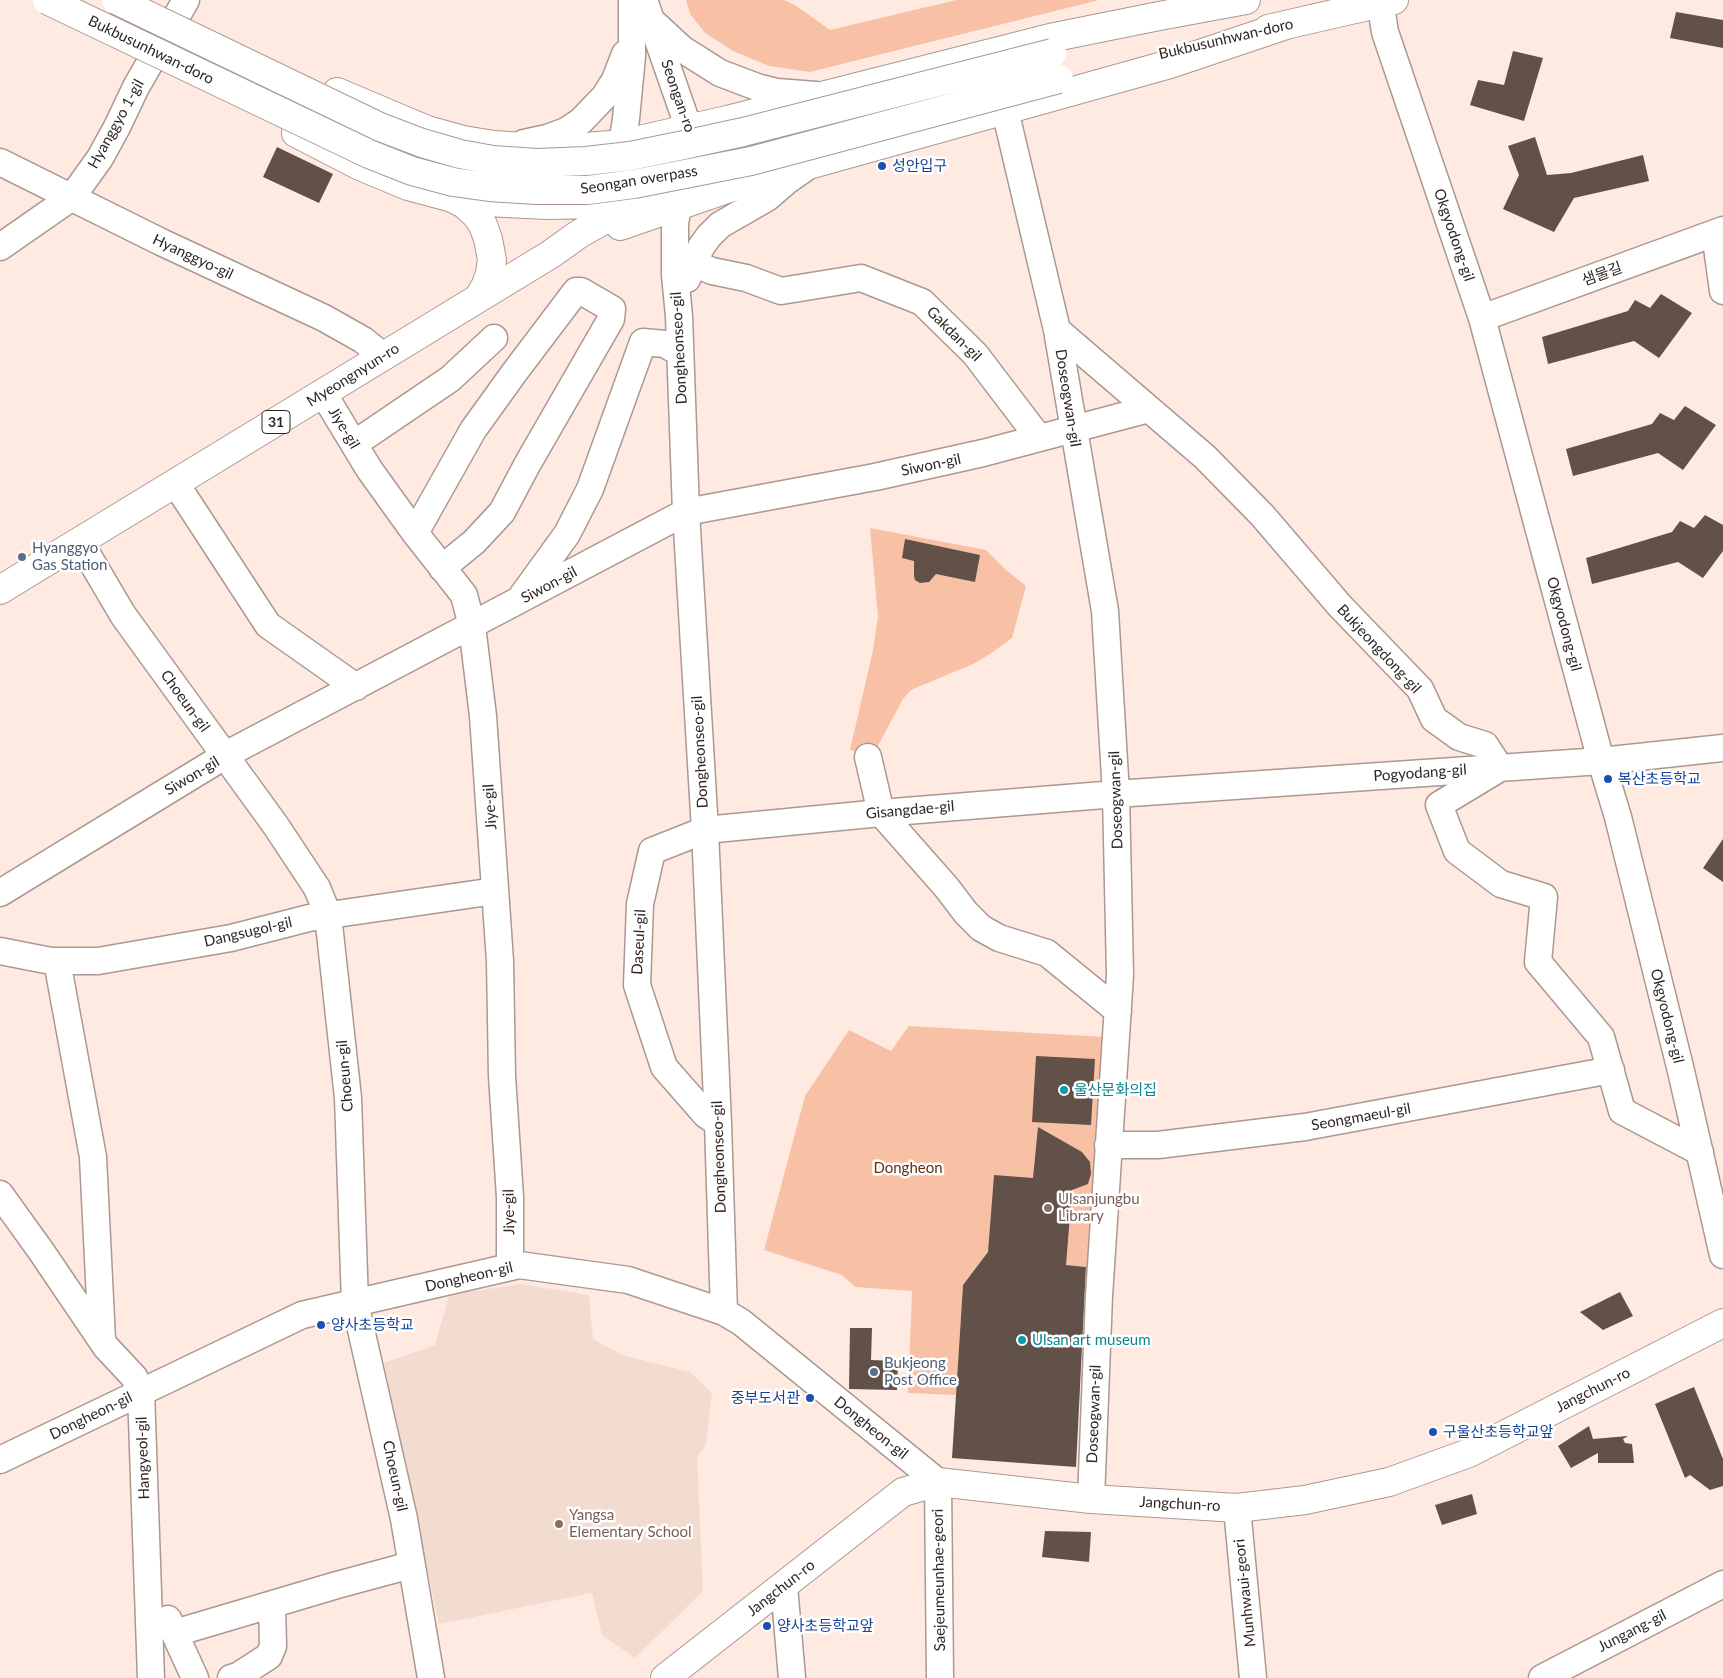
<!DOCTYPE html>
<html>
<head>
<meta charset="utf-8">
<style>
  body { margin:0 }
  canvas { display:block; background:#ffeae1 }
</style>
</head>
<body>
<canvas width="1723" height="1678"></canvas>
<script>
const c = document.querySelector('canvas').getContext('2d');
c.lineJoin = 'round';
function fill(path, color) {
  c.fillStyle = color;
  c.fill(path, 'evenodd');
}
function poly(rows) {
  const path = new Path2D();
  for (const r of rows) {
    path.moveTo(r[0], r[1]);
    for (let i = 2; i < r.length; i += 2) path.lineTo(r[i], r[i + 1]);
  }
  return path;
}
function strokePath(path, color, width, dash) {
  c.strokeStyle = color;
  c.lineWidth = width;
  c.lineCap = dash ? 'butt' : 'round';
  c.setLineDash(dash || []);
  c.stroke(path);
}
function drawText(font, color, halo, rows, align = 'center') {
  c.font = font + ' Lato,"Noto Sans KR",sans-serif';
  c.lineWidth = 5;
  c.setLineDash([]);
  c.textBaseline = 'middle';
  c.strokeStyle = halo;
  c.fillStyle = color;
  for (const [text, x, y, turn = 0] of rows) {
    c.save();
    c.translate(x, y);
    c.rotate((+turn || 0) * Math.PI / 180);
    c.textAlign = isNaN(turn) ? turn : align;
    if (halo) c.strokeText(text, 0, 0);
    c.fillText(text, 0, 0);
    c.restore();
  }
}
const education = poly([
  [520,1284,589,1295,593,1339,622,1355,690,1372,712,1393,706,1445,697,1457,703,1591,635,1658,602,1635,592,1593,439,1624,384,1363,435,1345,449,1295]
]);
const green = poly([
  [686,0,784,0,795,5,830,30,956,0,1099,0,810,72,769,66,733,51,705,33,690,14],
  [870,528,986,550,1005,569,1026,586,1012,638,990,654,973,664,911,690,903,699,873,755,850,750,873,650,878,617],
  [909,1026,1106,1037,1090,1267,983,1259,963,1285,956,1395,908,1393,912,1291,855,1287,842,1275,764,1250,805,1096,849,1030,891,1051]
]);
const building = poly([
  [1676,12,1723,20,1723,48,1670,38],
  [1513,51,1543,58,1524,121,1470,105,1478,80,1504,85],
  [1535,137,1547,175,1571,173,1643,155,1649,181,1574,198,1554,232,1503,209,1519,175,1508,146],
  [277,147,333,174,319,203,263,177],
  [1661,294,1692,313,1659,358,1634,341,1548,364,1542,337,1628,311,1635,300,1650,308],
  [1685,406,1716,425,1683,470,1658,453,1573,476,1566,449,1652,424,1660,413,1674,420],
  [1705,515,1723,525,1723,551,1703,578,1678,562,1592,584,1586,558,1672,532,1680,521,1694,528],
  [905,539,980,555,975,582,936,574,929,582,920,583,915,580,914,576,914,561,902,558],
  [1723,839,1723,882,1703,868],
  [1036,1056,1095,1059,1091,1125,1032,1122],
  [1038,1127,1082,1152,1090,1162,1091,1174,1088,1184,1072,1190,1066,1265,1086,1267,1076,1467,952,1458,963,1285,988,1252,994,1175,1033,1178],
  [1620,1292,1633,1316,1603,1330,1580,1312],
  [850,1328,872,1328,871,1360,898,1361,897,1390,849,1389],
  [1694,1387,1723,1459,1723,1486,1710,1490,1690,1475,1685,1478,1655,1404],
  [1589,1426,1593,1439,1628,1436,1623,1439,1625,1443,1632,1444,1634,1463,1598,1463,1598,1453,1571,1468,1558,1446],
  [1472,1494,1477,1514,1442,1525,1435,1505],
  [1045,1531,1091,1532,1089,1562,1042,1557]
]);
const minor = poly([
  [644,0,689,129,694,145,694,151],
  [1380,0,1385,32,1482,318,1601,761,1618,817,1681,1071,1723,1255],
  [655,24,682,49,720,73,757,87,777,92,816,95],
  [1005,110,1057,330,1105,611,1116,794,1120,975,1099,1296,1091,1499],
  [524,143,547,138,566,131,581,121,605,96,615,80,625,54],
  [0,162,161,242,324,318,363,340,383,356],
  [617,163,622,144,626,119,632,56,632,0],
  [684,188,678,207,675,223,675,275,679,316,686,512,705,830,718,1123,724,1312],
  [1715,233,1723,291],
  [0,247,72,197,100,158,117,127,136,87,186,0],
  [693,263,712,271,746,278,781,291,861,278,922,302,975,354,1039,438],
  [687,279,701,247,709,236,720,225,767,198,788,180,808,166],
  [1482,318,1723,230],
  [1057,330,1205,457,1262,515,1340,606,1420,689,1434,719,1459,737,1485,745,1500,768,1439,805,1457,851,1501,884,1544,897,1538,962,1601,1037,1622,1111,1700,1152],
  [323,393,369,469,415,533,464,595,472,626,483,716,500,961,502,1076,510,1197,510,1267],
  [354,444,450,379,494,338],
  [176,484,268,625,356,687],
  [415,533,473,430,514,373,576,291,581,291,612,309,611,319,528,463,502,512,474,542,442,568],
  [80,542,123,615,276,826,317,888,328,915,348,1098,355,1303,404,1519,431,1678],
  [522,596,567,534,590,489,643,342,665,344,680,353],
  [868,757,881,813,947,888,966,913,981,928,999,938,1047,953,1118,1011],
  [0,893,231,752,686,512,875,477,983,453,1149,409],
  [0,951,51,961,98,961,231,938,309,918,495,891],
  [57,961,93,1157,102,1340],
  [718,1123,706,1115,664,1067,637,985,640,904,652,851,705,830,881,813,1116,794,1601,761,1723,748],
  [1108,1145,1158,1145,1305,1127,1611,1070],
  [0,1194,41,1251,106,1347,134,1377,141,1392,151,1678],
  [0,1460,302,1315,519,1265,628,1280,724,1312,741,1322,938,1482,940,1678],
  [1237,1508,1253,1678],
  [784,1586,792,1678],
  [168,1619,195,1678],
  [175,1633,337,1585,411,1565],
  [231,1678,238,1676,269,1656,273,1646,272,1605],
  [1542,1678,1723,1584]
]);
const major = poly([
  [1268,29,1394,0],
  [337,92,427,130,463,140,494,145,537,148,586,147,622,144,727,120,1050,38,1159,16,1246,0],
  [296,133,360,166,408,186,449,197,485,202,548,205,600,204,629,201],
  [450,197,464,204,476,215,483,225,488,239,492,260,490,273,486,285,479,297],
  [620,226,744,183,1170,64,1286,25],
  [0,590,551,254,579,234,616,213,642,200,660,187,672,175,694,145,708,131],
  [665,1678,903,1492,938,1482,1091,1499,1237,1508,1305,1500,1389,1482,1469,1453,1723,1323]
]);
const majorBridge = poly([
  [47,0,369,154,412,171,453,182,489,187,536,190,588,190,634,184,680,175,751,161,1059,79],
  [116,0,380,127,422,143,460,154,493,160,537,163,586,161,630,156,679,146,743,132,1052,53]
]);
const markers = [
  [882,166,5,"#1a4fb4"],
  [22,557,5,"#5c6f8a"],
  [1608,779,5,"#1a4fb4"],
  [1064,1090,5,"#0f9aa8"],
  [1048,1208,5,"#8d6e63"],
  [321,1325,5,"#1a4fb4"],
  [1022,1340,5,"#0f9aa8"],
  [874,1372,5,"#5c6f8a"],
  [810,1398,5,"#1a4fb4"],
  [1433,1432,5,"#1a4fb4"],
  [559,1524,5,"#8d6e63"],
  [767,1626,5,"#1a4fb4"]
];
const shields = [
  [276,422,28]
];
const shieldNames = [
  ["31",276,422]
];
const streetNames = [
  ["Bukbusunhwan-doro",1226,39,-13],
  ["Bukbusunhwan-doro",151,50,26],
  ["Seongan-ro",678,96,71],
  ["Hyanggyo 1-gil",116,124,-61],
  ["Seongan overpass",639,180,-9],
  ["Okgyodong-gil",1454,235,71],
  ["Hyanggyo-gil",193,257,25],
  ["샘물길",1602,274,-20],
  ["Gakdan-gil",954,334,45],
  ["Dongheonseo-gil",679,348,-93],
  ["Myeongnyun-ro",353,375,-32],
  ["Doseogwan-gil",1068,398,81],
  ["Jiye-gil",344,428,59],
  ["Siwon-gil",931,465,-12],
  ["Siwon-gil",549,585,-28],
  ["Okgyodong-gil",1564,624,75],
  ["Bukjeongdong-gil",1379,649,47],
  ["Choeun-gil",185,701,54],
  ["Dongheonseo-gil",700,752,-93],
  ["Pogyodang-gil",1420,773,-4],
  ["Siwon-gil",192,776,-31],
  ["Doseogwan-gil",1116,800,-92],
  ["Jiye-gil",490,807,-94],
  ["Gisangdae-gil",910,810,-5],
  ["Dangsugol-gil",248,932,-13],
  ["Daseul-gil",639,942,-87],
  ["Okgyodong-gil",1667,1016,76],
  ["Choeun-gil",345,1076,-95],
  ["Seongmaeul-gil",1361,1117,-10],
  ["Dongheonseo-gil",719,1157,-92],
  ["Jiye-gil",509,1212,-91],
  ["Dongheon-gil",469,1277,-13],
  ["Jangchun-ro",1593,1390,-27],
  ["Doseogwan-gil",1094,1414,-88],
  ["Dongheon-gil",91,1416,-26],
  ["Dongheon-gil",871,1428,39],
  ["Hangyeol-gil",143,1458,-92],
  ["Choeun-gil",395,1476,78],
  ["Jangchun-ro",1180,1504,3],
  ["Saejeumeunhae-geori",939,1580,-91],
  ["Jangchun-ro",781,1588,-38],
  ["Munhwaui-geori",1245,1593,-96],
  ["Jungang-gil",1632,1631,-27]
];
const transitNames = [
  ["성안입구",892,166],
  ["복산초등학교",1618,779],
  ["양사초등학교",331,1325],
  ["중부도서관",800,1398,"right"],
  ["구울산초등학교앞",1443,1432],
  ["양사초등학교앞",777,1626]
];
const serviceNames = [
  ["Hyanggyo",32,548],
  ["Gas Station",32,565],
  ["Bukjeong",884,1363],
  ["Post Office",884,1380]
];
const cultureNames = [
  ["울산문화의집",1074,1090],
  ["Ulsan art museum",1032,1340]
];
const parkNames = [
  ["Dongheon",908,1168]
];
const educationNames = [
  ["Ulsanjungbu",1058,1199],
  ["Library",1058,1216],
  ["Yangsa",569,1515],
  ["Elementary School",569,1532]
];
fill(education, '#f2dccf');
fill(green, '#f8c1a5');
fill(building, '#625149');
strokePath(minor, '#ab9890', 29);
strokePath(major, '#ab9890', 30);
strokePath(minor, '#fff', 26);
strokePath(major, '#fff', 28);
strokePath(majorBridge, '#ab9890', 30, []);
strokePath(majorBridge, '#fff', 28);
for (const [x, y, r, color] of markers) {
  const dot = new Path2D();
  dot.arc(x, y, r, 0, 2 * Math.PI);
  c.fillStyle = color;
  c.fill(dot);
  strokePath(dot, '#fff', 2);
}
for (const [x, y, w] of shields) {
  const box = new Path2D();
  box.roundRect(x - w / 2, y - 11.5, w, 23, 4);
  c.fillStyle = '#fff';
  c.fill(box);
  strokePath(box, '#2e2623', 1);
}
drawText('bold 14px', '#2e2623', null, shieldNames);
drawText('15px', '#2e2623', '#fff', streetNames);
drawText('15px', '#164399', '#fff', transitNames, 'left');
drawText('15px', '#4e5e75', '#fff', serviceNames, 'left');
drawText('15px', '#0d838f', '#fff', cultureNames, 'left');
drawText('15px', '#613015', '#fff', parkNames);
drawText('15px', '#785e54', '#fff', educationNames, 'left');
</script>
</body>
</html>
